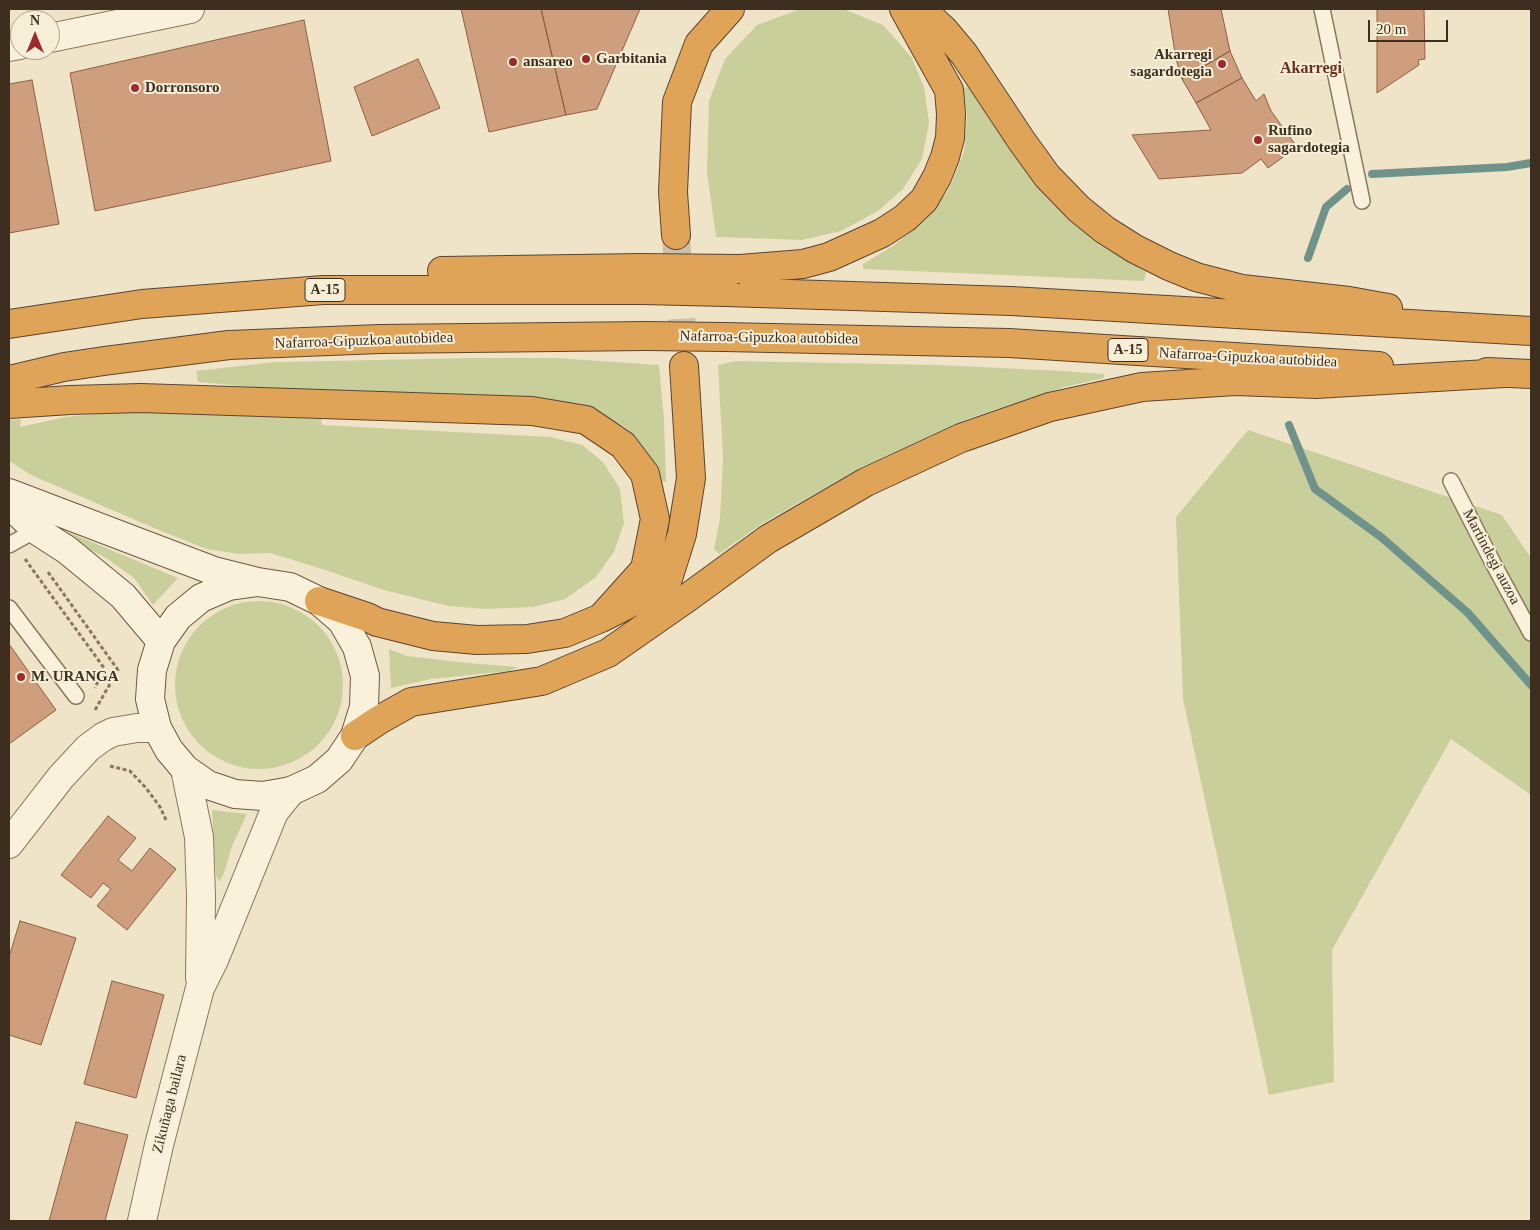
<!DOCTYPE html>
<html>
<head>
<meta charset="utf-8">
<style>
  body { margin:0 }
  #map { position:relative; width:1540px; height:1230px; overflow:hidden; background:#f0e4c8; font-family:Georgia,serif }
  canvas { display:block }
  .frame { position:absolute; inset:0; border:10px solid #3d2e20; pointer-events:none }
  .north { position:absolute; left:10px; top:10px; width:50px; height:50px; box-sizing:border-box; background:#f7eed8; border:1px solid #ada18e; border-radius:50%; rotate:0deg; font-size:14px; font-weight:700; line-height:20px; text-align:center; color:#3d2e20 }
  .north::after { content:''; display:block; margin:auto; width:18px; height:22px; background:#9e2a2b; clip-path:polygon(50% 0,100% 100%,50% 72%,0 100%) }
  .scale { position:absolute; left:1368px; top:20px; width:80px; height:22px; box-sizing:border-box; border:2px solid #3d2e20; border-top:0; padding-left:6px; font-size:15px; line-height:18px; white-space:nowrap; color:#3d2e20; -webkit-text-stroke:4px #f7eed8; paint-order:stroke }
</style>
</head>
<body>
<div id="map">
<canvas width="1540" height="1230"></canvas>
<div class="frame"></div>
<div class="north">N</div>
<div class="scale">20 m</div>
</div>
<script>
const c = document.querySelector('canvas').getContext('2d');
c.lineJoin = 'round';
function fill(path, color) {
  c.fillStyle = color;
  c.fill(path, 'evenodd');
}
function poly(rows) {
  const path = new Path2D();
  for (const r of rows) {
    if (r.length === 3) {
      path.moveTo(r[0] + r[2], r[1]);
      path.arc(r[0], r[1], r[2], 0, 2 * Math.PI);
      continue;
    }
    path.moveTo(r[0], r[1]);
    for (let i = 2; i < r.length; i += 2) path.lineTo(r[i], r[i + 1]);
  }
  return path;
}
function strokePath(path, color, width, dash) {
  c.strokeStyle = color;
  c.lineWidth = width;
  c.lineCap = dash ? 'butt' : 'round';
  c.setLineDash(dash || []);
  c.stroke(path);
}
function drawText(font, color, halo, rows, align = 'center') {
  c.font = font + ' Georgia,serif';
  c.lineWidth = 4;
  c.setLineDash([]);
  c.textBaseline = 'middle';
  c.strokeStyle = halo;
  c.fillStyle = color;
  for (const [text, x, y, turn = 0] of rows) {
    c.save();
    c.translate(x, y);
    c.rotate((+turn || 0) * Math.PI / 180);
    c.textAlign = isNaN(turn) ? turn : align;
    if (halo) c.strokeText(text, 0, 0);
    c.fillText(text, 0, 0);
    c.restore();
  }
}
const green = poly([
  [800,9,843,9,883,25,912,58,924,87,929,123,922,159,903,189,878,211,841,231,802,240,716,237,707,172,709,101,725,59,757,25],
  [968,87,1000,135,1044,194,1099,245,1146,272,1144,281,863,269,863,264,893,246,925,220,948,191,964,152,967,116,963,88],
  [475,358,556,358,659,365,664,419,666,482,662,481,650,458,628,429,602,414,565,402,537,398,383,395,254,387,198,382,196,371,276,362],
  [736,361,939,365,1063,371,1104,374,1104,378,1064,387,967,419,860,468,763,523,719,554,714,549,720,518,723,458,718,365],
  [125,411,174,412,321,419,322,425,551,437,582,445,603,462,620,489,624,523,614,552,595,578,565,599,533,607,485,609,448,606,384,590,322,569,270,553,239,554,207,549,161,531,31,475,9,461,9,420,21,419,20,427,65,417],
  [1248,430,1502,515,1531,558,1531,795,1451,739,1332,950,1334,1082,1269,1095,1183,699,1176,517],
  [46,523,178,578,153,605,134,578,106,558,49,528],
  [259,685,84],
  [389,649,407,656,468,663,518,667,509,671,431,679,391,688],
  [212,810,247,814,232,846,224,873,219,882,216,875]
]);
const stream = poly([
  [1372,174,1507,167,1531,163],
  [1308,258,1326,207,1347,189],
  [1289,425,1315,489,1381,537,1468,613,1531,685]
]);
const building = poly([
  [461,9,541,9,566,115,489,132,461,9],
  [541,9,640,9,597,109,566,115,541,9],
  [1168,9,1221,9,1230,51,1182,79,1176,59,1168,9],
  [1377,9,1424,9,1425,59,1418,60,1419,65,1377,93,1377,9],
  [304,20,331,161,95,211,70,73,304,20],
  [1230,51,1242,78,1196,103,1182,79,1230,51],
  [418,59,440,108,372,136,354,87,418,59],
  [1242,78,1256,101,1264,94,1271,111,1297,147,1268,168,1261,159,1242,173,1159,179,1132,135,1211,130,1196,103,1242,78],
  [32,80,59,224,9,233,9,84,32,80],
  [9,644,56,710,9,744,9,644],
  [108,816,136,838,118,860,132,871,150,848,176,869,127,930,97,906,111,889,103,883,91,898,61,875,108,816],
  [20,921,76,938,41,1045,9,1035,9,957,20,921],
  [112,981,164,995,136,1098,84,1084,112,981],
  [76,1122,128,1135,105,1221,49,1221,76,1122]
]);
const motorwayTunnel = poly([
  [676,235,684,366]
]);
const path = poly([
  [25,559,104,668,95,688],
  [48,572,118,670,95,710],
  [110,766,130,771,146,788,160,807,166,820]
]);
const service = poly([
  [1322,9,1362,201],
  [1451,481,1494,565,1531,633],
  [9,545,36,530],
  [9,608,76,696]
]);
const minor = poly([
  [50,38,190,9],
  [9,47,20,45],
  [9,844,61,777,88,748,103,737,113,732,137,728,157,728]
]);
const tertiary = poly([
  [185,769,199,837,201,896,200,978],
  [142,1221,159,1145,200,988,214,960,274,812,291,791]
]);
const secondary = poly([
  [9,493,214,571,258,582,290,587,319,601,342,621,357,647,365,676,364,707,355,736,339,760,317,779,291,791,263,796,235,794,208,785,185,769,169,750,157,728,150,699,152,670,161,641,178,617,201,598,229,586,258,582],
  [9,504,36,530,67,550,123,596,161,641]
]);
const motorway = poly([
  [921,9,943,29,964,54,1021,140,1047,176,1079,209,1105,230,1135,249,1169,266,1196,277,1242,289,1349,301,1388,308],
  [676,235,673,192,677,102,699,44,730,9],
  [740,269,803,264,829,257,882,233,905,218,924,200,937,177,945,157,950,138,951,114,949,90,904,9],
  [442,271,640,268],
  [726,292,1011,301,1531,331],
  [9,324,142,304,323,290,642,290],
  [724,337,1009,343,1379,366],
  [1487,372,1531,374],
  [9,380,64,367,104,361,229,345,380,339,646,336],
  [9,404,70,400,141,398,532,411,586,420,623,445,645,474,655,519,645,569,601,618],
  [654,599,666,585,682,534,691,478,684,366],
  [319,601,367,617,377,622,433,636,477,640,527,639,565,633,601,618,666,585],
  [355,736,379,720,411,702,542,681,608,653,687,598,768,539,866,482,961,438,1050,407,1142,387,1235,381,1316,384,1505,373]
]);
const motorwayBridge = poly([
  [640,268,740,269],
  [642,290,726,292],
  [646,336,724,337]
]);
const markers = [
  [586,59,5,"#9e2a2b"],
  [513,62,5,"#9e2a2b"],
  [1222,64,5,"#9e2a2b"],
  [135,88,5,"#9e2a2b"],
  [1258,140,5,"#9e2a2b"],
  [21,677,5,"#9e2a2b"]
];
const shields = [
  [325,290,40],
  [1128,350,40]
];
const shieldNames = [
  ["A-15",325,290],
  ["A-15",1128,350]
];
const poiNames = [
  ["Akarregi",1212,55,"right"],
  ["sagardotegia",1212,72,"right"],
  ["Garbitania",596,59],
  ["ansareo",523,62],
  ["Dorronsoro",145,88],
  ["Rufino",1268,131],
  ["sagardotegia",1268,148],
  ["M. URANGA",31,677]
];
const streetNames = [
  ["Nafarroa-Gipuzkoa autobidea",769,338,1],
  ["Nafarroa-Gipuzkoa autobidea",364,341,-2],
  ["Nafarroa-Gipuzkoa autobidea",1248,358,3],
  ["Martindegi auzoa",1491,557,62],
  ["Zikuñaga bailara",170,1104,-76]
];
const neighbourhoodNames = [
  ["Akarregi",1311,69]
];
fill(green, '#c9cf9b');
strokePath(stream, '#6f938a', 8);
fill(building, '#cf9f7d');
strokePath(building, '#8d5f41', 1);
strokePath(motorwayTunnel, '#ccc0a6', 28, [28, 14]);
strokePath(service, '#8d765c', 18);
strokePath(minor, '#8d765c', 30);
strokePath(tertiary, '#8d765c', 30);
strokePath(secondary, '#6f573f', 30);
strokePath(motorway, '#5b4430', 30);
strokePath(path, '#8d765c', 3, [4, 2.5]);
strokePath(service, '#faf1dc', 15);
strokePath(minor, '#faf1dc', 28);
strokePath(tertiary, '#faf1dc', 28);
strokePath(secondary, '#faf1dc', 28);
strokePath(motorway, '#e0a458', 28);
strokePath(motorwayBridge, '#5b4430', 30, []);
strokePath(motorwayBridge, '#e0a458', 28);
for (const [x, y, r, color] of markers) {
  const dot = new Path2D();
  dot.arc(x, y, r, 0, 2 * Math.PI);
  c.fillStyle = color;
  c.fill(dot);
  strokePath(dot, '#f7eed8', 2);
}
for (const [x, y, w] of shields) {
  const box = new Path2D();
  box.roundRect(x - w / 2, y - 11.5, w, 23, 4);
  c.fillStyle = '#f7eed8';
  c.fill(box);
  strokePath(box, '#3d2e20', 1);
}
drawText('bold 14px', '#3d2e20', null, shieldNames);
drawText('bold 15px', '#3d2e20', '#f7eed8', poiNames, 'left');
drawText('15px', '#3d2e20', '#f7eed8', streetNames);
drawText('bold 16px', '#6b2e1e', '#f7eed8', neighbourhoodNames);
</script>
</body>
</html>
